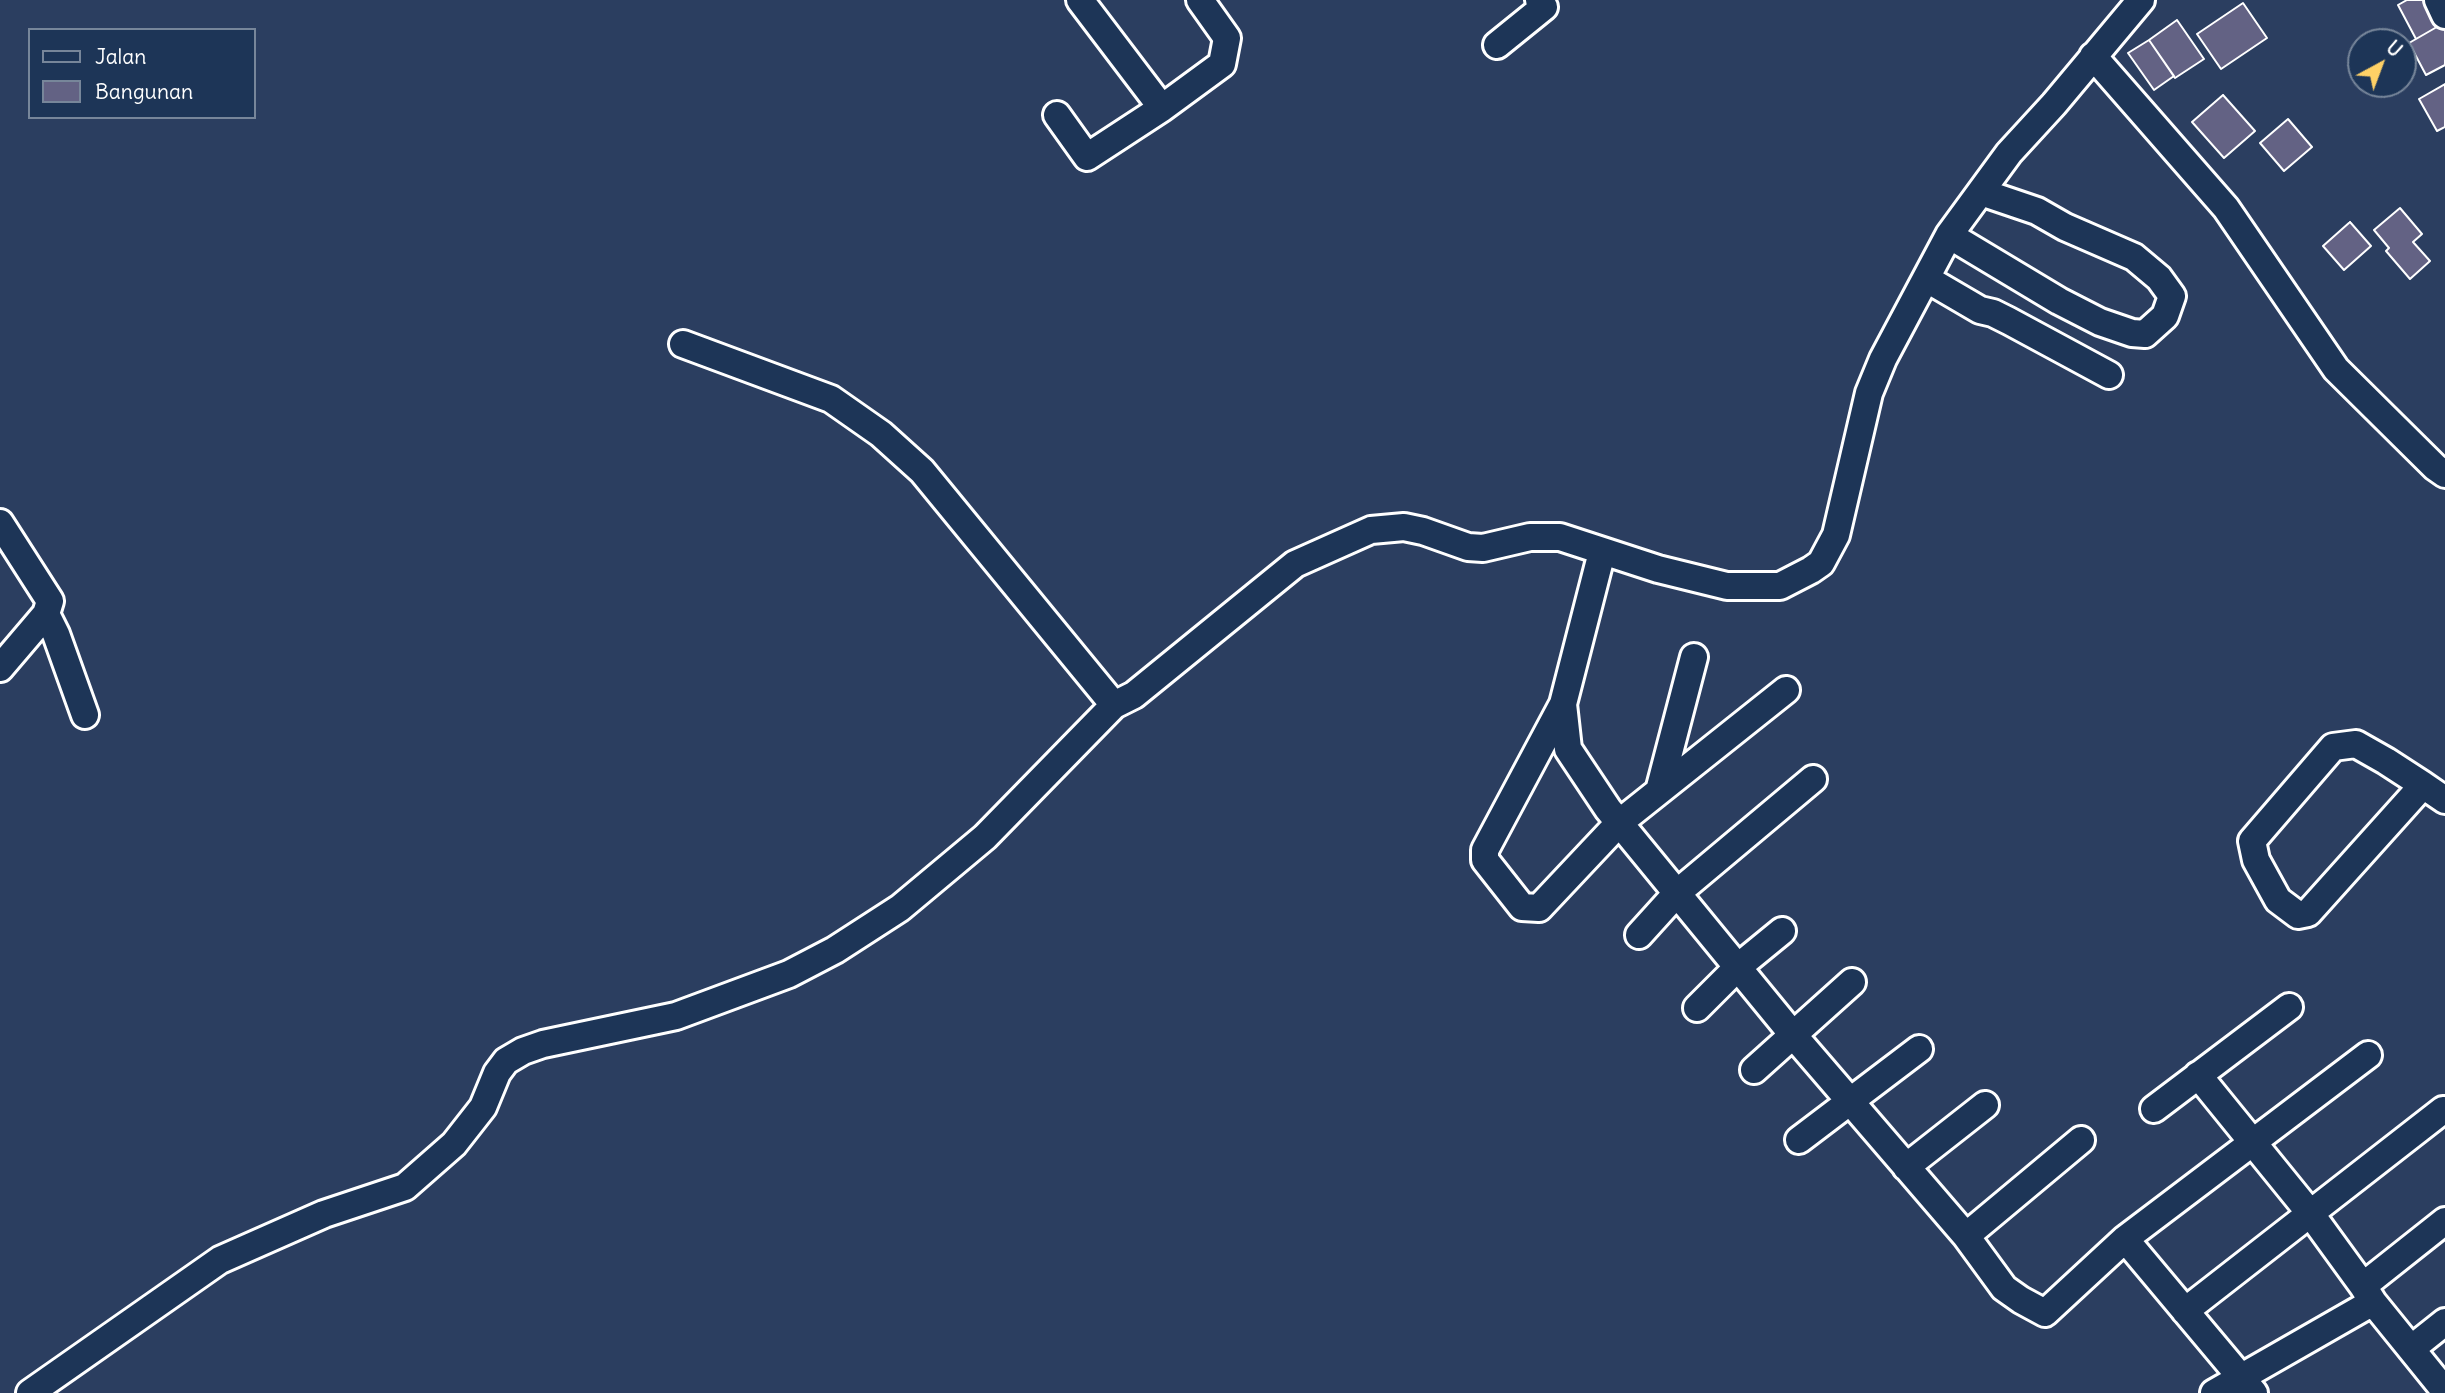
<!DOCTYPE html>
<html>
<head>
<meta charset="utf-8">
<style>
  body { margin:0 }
  #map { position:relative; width:2445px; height:1393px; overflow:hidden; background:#2b3e60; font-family:Delius,sans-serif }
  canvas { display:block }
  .legend { position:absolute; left:28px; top:28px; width:228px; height:91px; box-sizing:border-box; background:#1d3557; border:2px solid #77869a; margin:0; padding:9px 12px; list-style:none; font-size:21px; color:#fff }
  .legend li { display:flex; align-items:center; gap:14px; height:35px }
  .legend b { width:35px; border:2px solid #77869a }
  .north { position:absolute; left:2347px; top:28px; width:70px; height:70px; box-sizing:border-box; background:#1d3557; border:2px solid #77869a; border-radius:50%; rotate:41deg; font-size:19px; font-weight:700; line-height:28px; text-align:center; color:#fff }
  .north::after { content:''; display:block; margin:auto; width:24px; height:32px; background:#ffd166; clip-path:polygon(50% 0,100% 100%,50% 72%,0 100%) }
</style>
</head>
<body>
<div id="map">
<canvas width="2445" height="1393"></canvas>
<ul class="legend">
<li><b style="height:9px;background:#1d3557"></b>Jalan</li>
<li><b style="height:19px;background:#636284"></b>Bangunan</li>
</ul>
<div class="north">U</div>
</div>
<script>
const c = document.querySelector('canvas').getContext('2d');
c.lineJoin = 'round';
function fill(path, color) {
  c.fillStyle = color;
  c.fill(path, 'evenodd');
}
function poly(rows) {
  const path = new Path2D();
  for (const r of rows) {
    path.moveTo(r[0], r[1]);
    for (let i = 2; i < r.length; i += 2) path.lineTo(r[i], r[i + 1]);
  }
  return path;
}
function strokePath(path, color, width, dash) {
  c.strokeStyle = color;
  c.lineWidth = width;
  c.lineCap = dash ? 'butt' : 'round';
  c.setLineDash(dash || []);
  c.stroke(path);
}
const building = poly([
  [2407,0,2429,0,2442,24,2416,39,2398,5,2407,0],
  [2243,3,2267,38,2221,69,2197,34,2243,3],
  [2177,20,2204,59,2175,78,2149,40,2177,20],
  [2442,24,2445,29,2445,65,2426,75,2409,43,2442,24],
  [2149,40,2174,76,2154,90,2128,53,2149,40],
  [2445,84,2445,127,2437,131,2419,99,2445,84],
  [2223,95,2255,131,2224,158,2192,122,2223,95],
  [2288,119,2312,147,2284,171,2260,143,2288,119],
  [2400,208,2422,234,2413,242,2430,261,2410,279,2386,251,2389,248,2374,230,2400,208],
  [2350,222,2371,246,2344,270,2323,246,2350,222]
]);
const street = poly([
  [1080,0,1162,108],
  [2438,0,2445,15],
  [1497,45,1544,7,1539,0],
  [2093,56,2226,208,2336,369,2435,467,2445,474],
  [1057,115,1087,157,1162,108,1222,64,1227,38,1200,0],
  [1949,235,2059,301,2100,322,2132,333,2145,334,2165,316,2172,296,2159,278,2134,257,2065,227,2037,211,1981,192],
  [1927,279,1980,310,1993,313,2009,321,2109,375],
  [683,344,831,399,881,434,922,471,1114,705],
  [0,523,50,601,46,614,0,668],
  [1602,552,1563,704,1568,749,1608,809,1794,1036,1966,1236,2004,1288,2021,1300,2045,1313,2125,1239,2368,1055],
  [46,614,56,634,85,715],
  [1563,704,1485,850,1485,860,1522,907,1539,908,1619,823,1786,690],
  [2423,785,2308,913,2298,915,2278,900,2256,860,2252,841,2333,747,2356,744,2386,761,2423,785,2445,800],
  [1659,791,1694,657],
  [1639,935,1677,893,1813,779],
  [1697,1008,1738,967,1782,931],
  [1754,1070,1852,982],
  [2198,1075,2310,1213,2363,1286],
  [2154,1109,2289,1007],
  [1799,1140,1919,1049],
  [1906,1167,1985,1105],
  [1966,1236,2081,1140],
  [2125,1239,2254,1393],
  [2373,1302,2445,1391],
  [2185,1311,2443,1110],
  [2411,1349,2445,1322],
  [30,1393,220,1260,324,1214,405,1187,454,1144,483,1107,497,1073,506,1061,523,1051,543,1044,676,1016,789,974,835,950,900,908,985,837,1114,705,1134,695,1295,564,1371,530,1404,527,1423,531,1468,547,1483,548,1530,537,1560,537,1658,569,1727,586,1780,586,1811,570,1821,563,1836,535,1869,393,1883,359,1949,235,2009,153,2054,104,2141,0],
  [2214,1393,2373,1302,2363,1286,2445,1221]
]);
fill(building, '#636284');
strokePath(building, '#fff', 2);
strokePath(street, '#fff', 32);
strokePath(street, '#1d3557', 26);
</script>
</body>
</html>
